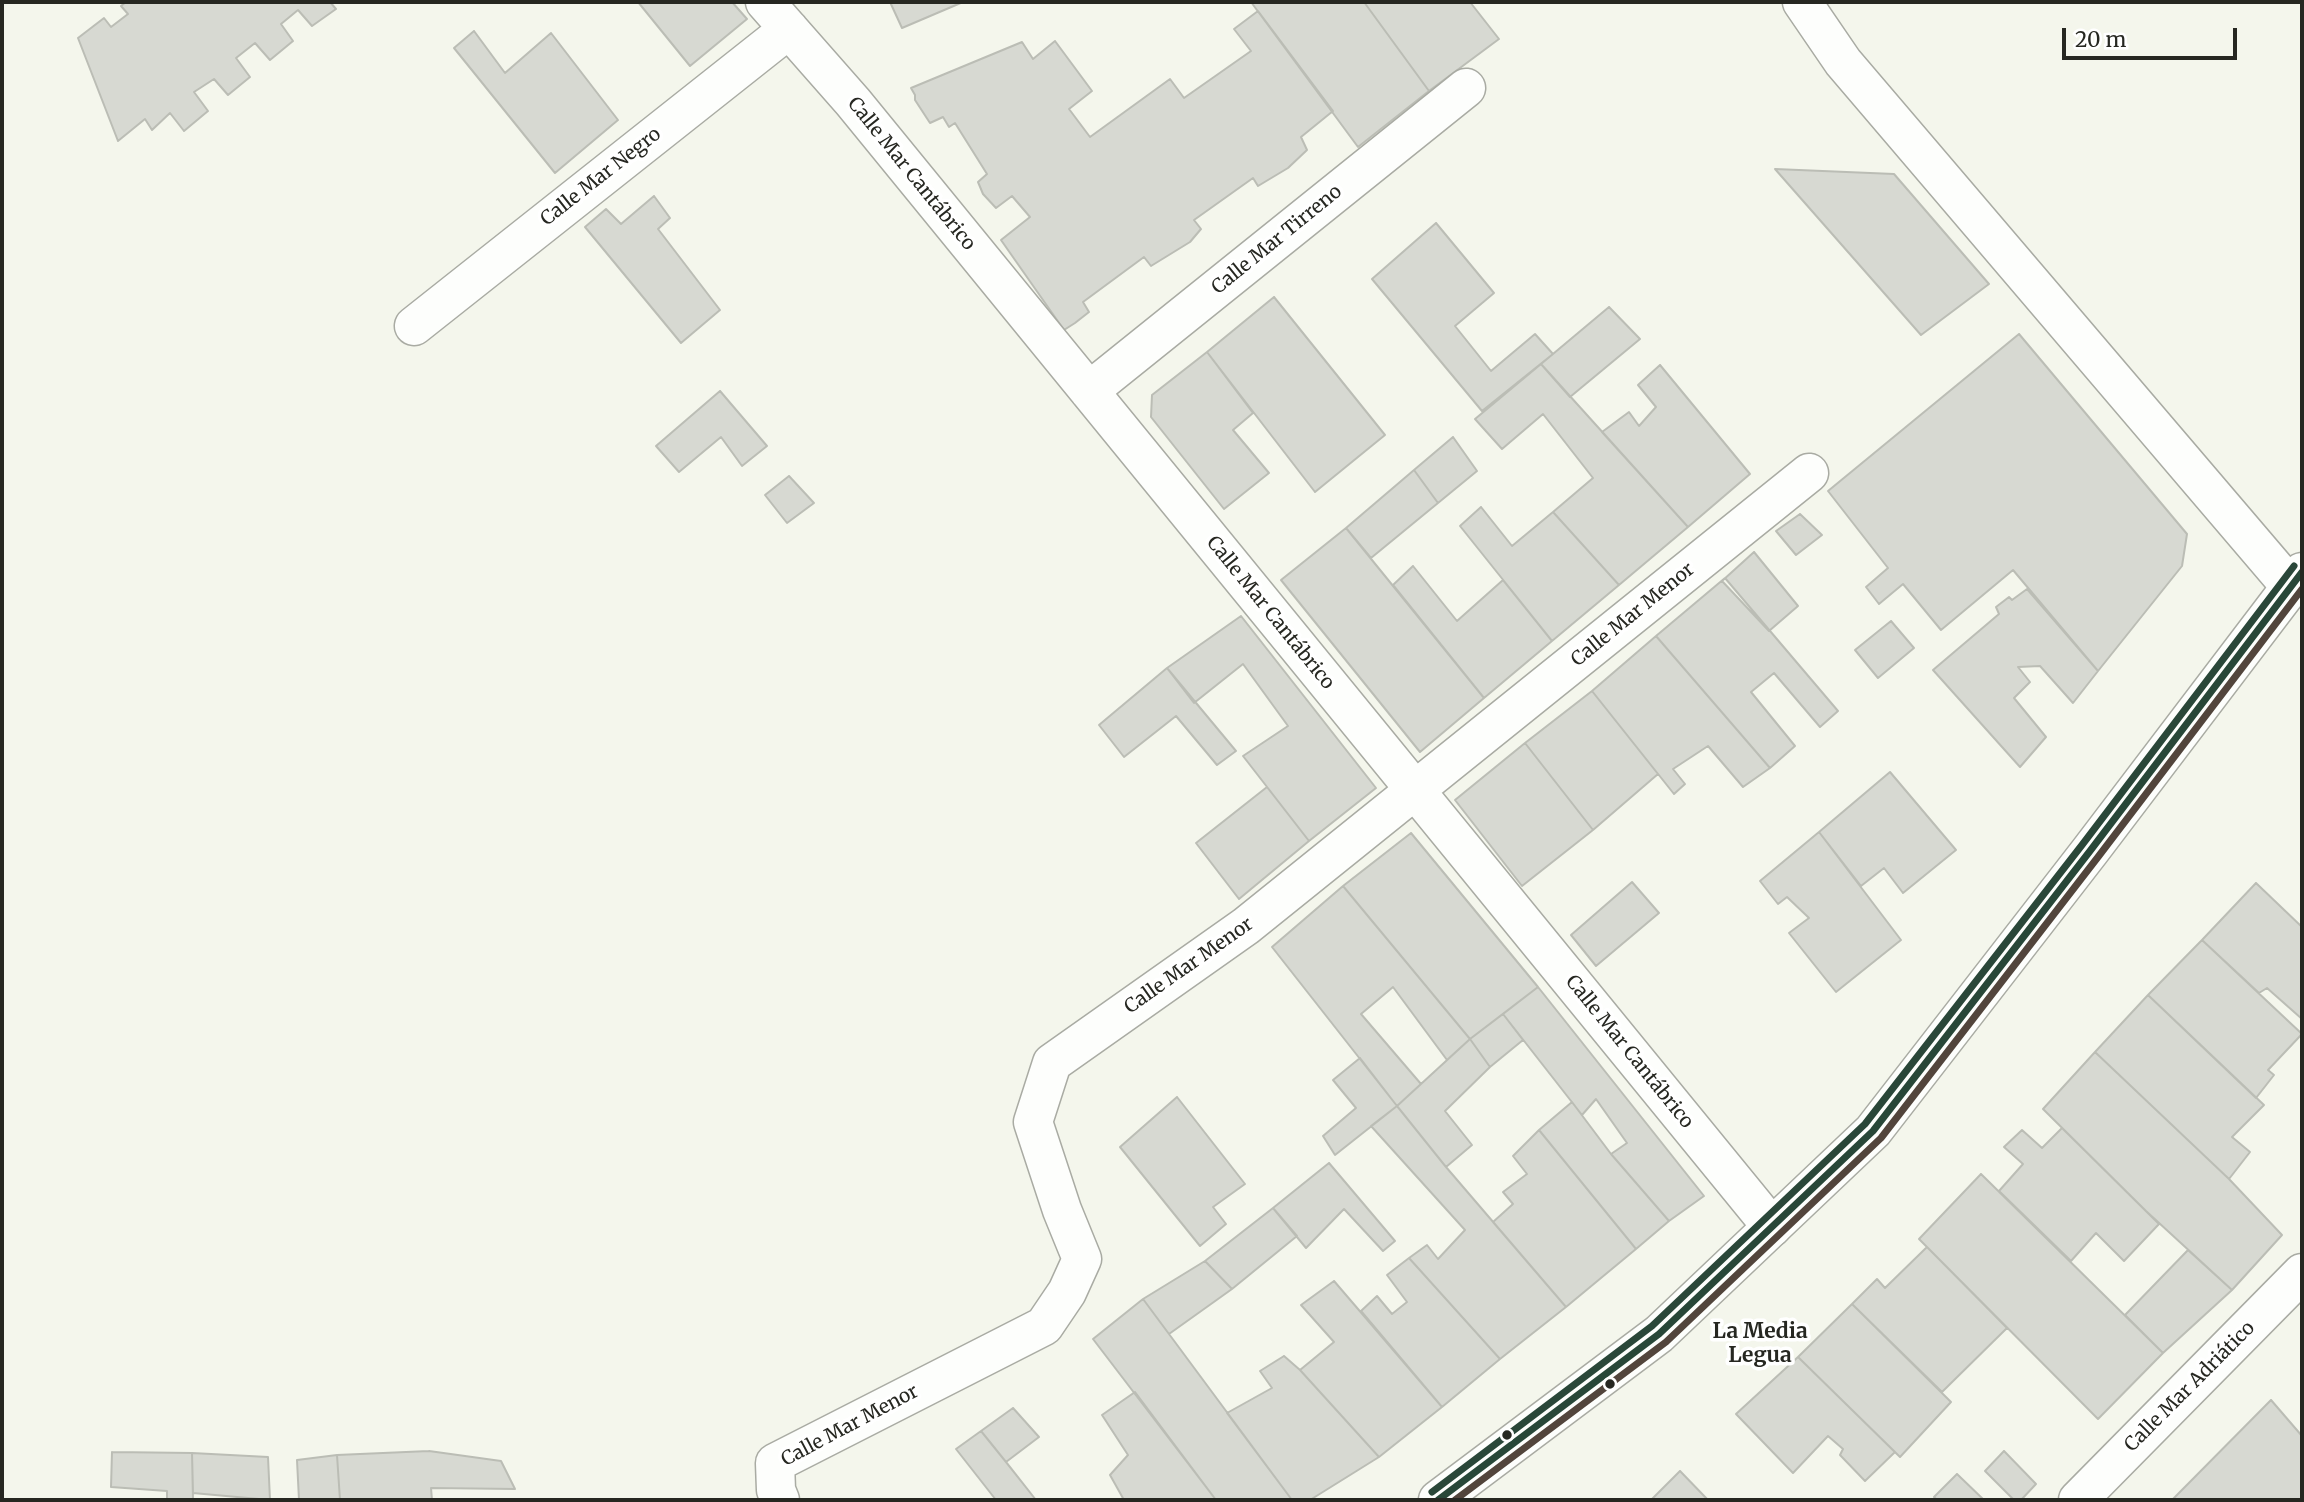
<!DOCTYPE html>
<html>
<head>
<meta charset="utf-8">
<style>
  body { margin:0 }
  #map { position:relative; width:2304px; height:1502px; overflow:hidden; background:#f4f6ec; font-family:Merriweather,serif }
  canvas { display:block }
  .frame { position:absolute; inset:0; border:4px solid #262721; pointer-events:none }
  .scale { position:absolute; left:2062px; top:28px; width:175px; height:32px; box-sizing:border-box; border:4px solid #262721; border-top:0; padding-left:9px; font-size:21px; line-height:24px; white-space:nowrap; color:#262721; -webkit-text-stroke:5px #fff; paint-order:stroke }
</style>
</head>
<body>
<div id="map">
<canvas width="2304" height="1502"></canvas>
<div class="frame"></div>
<div class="scale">20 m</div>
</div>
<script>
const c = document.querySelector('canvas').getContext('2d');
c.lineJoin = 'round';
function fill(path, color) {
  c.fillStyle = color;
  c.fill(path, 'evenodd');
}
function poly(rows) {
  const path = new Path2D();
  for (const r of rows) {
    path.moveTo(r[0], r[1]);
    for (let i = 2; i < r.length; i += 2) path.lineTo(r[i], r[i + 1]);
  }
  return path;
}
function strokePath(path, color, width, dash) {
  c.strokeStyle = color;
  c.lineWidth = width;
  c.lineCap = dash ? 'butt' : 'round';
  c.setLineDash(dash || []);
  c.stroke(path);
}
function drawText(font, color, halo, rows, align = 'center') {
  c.font = font + ' Merriweather,serif';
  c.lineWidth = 7;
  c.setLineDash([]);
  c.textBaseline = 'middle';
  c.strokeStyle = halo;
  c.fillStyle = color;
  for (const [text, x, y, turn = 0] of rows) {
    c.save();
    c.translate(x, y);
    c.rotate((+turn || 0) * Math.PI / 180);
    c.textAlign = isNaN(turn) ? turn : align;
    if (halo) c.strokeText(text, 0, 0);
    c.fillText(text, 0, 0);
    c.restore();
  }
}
const building = poly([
  [126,2,330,2,336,9,312,26,298,10,281,24,293,41,270,60,255,43,236,58,250,77,228,95,214,79,194,92,208,111,184,131,170,113,152,130,145,119,118,141,78,38,104,18,111,27,128,14,121,6,126,2],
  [638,2,732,2,747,19,690,66,638,2],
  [890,2,963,2,902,28,890,2],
  [1251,2,1364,2,1429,91,1358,147,1251,2],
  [1364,2,1470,2,1499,39,1429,91,1364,2],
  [1258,11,1333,111,1301,137,1307,150,1288,168,1258,186,1253,178,1194,220,1201,229,1190,242,1151,266,1144,257,1083,302,1089,312,1075,323,1064,330,1001,240,1030,217,1012,196,996,208,983,194,978,182,987,174,955,123,949,127,943,117,930,123,915,100,915,95,911,88,1022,42,1033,59,1055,41,1092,91,1069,109,1090,137,1170,79,1184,98,1251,51,1234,29,1258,11],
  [474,31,505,73,551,33,618,120,555,173,454,48,474,31],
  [1775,169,1894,174,1989,284,1921,335,1775,169],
  [654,196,670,218,658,229,720,310,681,343,585,227,606,209,621,224,654,196],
  [1436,223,1494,293,1455,326,1491,371,1535,334,1553,354,1482,411,1372,279,1436,223],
  [1274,297,1385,435,1315,492,1207,352,1274,297],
  [1609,307,1640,339,1570,397,1541,364,1609,307],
  [2019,334,2187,534,2182,566,2098,671,2013,570,1941,630,1903,584,1879,604,1866,587,1888,568,1828,491,2019,334],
  [1207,352,1253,413,1233,430,1269,473,1224,509,1151,417,1152,395,1207,352],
  [1541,364,1688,527,1619,585,1553,512,1593,478,1543,414,1502,449,1475,419,1541,364],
  [1660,365,1750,474,1688,527,1602,432,1629,412,1639,426,1656,407,1638,385,1660,365],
  [720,391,767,446,742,466,721,437,679,472,656,446,720,391],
  [1453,437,1477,471,1438,503,1414,470,1453,437],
  [1414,470,1438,503,1371,558,1346,528,1414,470],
  [789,476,814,503,787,523,765,495,789,476],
  [1481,507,1512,546,1553,512,1619,585,1552,641,1460,526,1481,507],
  [1800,514,1822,535,1796,555,1776,531,1800,514],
  [1346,528,1484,698,1420,752,1281,580,1346,528],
  [1754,552,1798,606,1769,631,1722,581,1754,552],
  [1413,566,1457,621,1503,580,1552,641,1484,698,1393,585,1413,566],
  [1725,578,1838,711,1820,727,1774,673,1751,692,1795,746,1770,768,1656,636,1725,578],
  [2027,589,2098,671,2073,703,2040,666,2018,667,2030,682,2014,698,2046,737,2020,767,1933,670,1999,614,1996,607,2009,597,2012,600,2027,589],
  [1241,616,1376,788,1309,841,1243,756,1288,726,1243,664,1194,703,1167,668,1241,616],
  [1891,621,1914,648,1878,678,1855,650,1891,621],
  [1656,636,1770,768,1743,787,1708,746,1673,769,1685,784,1674,794,1592,691,1656,636],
  [1167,668,1236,751,1217,765,1176,716,1124,757,1099,725,1167,668],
  [1592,691,1658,774,1593,830,1525,743,1592,691],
  [1525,743,1593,830,1522,886,1455,800,1525,743],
  [1890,772,1956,850,1903,893,1884,868,1861,886,1819,832,1890,772],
  [1267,787,1309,841,1239,899,1196,843,1267,787],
  [1819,832,1901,940,1836,992,1789,933,1809,918,1787,897,1778,904,1760,881,1819,832],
  [1411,833,1538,987,1470,1039,1343,886,1411,833],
  [1632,882,1659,913,1596,966,1571,935,1632,882],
  [2256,883,2302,927,2302,1019,2267,988,2259,993,2202,940,2256,883],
  [1343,886,1470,1039,1447,1060,1393,987,1361,1014,1421,1084,1397,1106,1272,947,1343,886],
  [2202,940,2302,1034,2268,1070,2274,1075,2256,1098,2148,995,2202,940],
  [1538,987,1704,1196,1669,1221,1611,1154,1627,1143,1596,1099,1582,1115,1503,1014,1538,987],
  [2148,995,2264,1105,2232,1137,2250,1152,2229,1179,2095,1052,2148,995],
  [1503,1014,1523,1040,1490,1067,1470,1039,1503,1014],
  [1470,1039,1490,1067,1445,1111,1472,1145,1446,1167,1397,1106,1470,1039],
  [2095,1052,2229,1179,2282,1235,2232,1290,2146,1211,2043,1109,2095,1052],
  [1360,1058,1397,1106,1335,1155,1323,1136,1356,1108,1333,1080,1360,1058],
  [1177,1097,1245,1184,1213,1207,1226,1224,1200,1246,1120,1147,1177,1097],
  [1572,1102,1611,1154,1669,1221,1636,1249,1539,1130,1572,1102],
  [1397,1106,1446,1167,1566,1307,1500,1359,1409,1258,1427,1245,1438,1259,1465,1230,1371,1126,1397,1106],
  [2062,1128,2159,1224,2124,1261,2096,1233,2071,1261,1999,1191,2023,1164,2004,1147,2022,1130,2042,1148,2062,1128],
  [1539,1130,1636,1249,1566,1307,1493,1222,1513,1204,1503,1192,1527,1174,1513,1156,1539,1130],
  [1329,1163,1395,1241,1383,1251,1344,1209,1306,1248,1273,1208,1329,1163],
  [1981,1174,2163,1353,2098,1419,1919,1239,1981,1174],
  [1273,1208,1297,1236,1232,1289,1205,1261,1273,1208],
  [1927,1247,2007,1328,1942,1392,1852,1304,1877,1279,1885,1288,1927,1247],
  [2188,1250,2232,1290,2163,1353,2125,1315,2188,1250],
  [1409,1258,1500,1359,1442,1407,1361,1311,1377,1296,1392,1314,1407,1302,1387,1275,1409,1258],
  [1205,1261,1232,1289,1169,1334,1143,1299,1205,1261],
  [1334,1281,1442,1407,1379,1457,1300,1370,1334,1342,1301,1305,1334,1281],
  [1143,1299,1169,1334,1292,1500,1216,1500,1093,1339,1143,1299],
  [1852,1304,1951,1402,1900,1457,1798,1357,1852,1304],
  [1284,1356,1300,1370,1379,1457,1310,1500,1292,1500,1227,1413,1272,1388,1260,1371,1284,1356],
  [1798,1357,1895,1452,1865,1481,1840,1455,1843,1449,1828,1436,1793,1473,1736,1414,1798,1357],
  [1135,1392,1216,1500,1124,1500,1110,1475,1128,1455,1102,1415,1135,1392],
  [2271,1400,2302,1436,2302,1500,2172,1500,2271,1400],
  [1013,1408,1039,1437,1006,1462,981,1431,1013,1408],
  [981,1431,1006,1462,1036,1500,996,1500,956,1449,981,1431],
  [429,1451,501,1461,515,1489,431,1488,432,1500,340,1500,337,1455,429,1451],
  [2004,1451,2036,1484,2021,1500,2014,1500,1985,1471,2004,1451],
  [112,1452,192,1453,193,1500,167,1500,167,1491,111,1487,112,1452],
  [192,1453,268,1457,270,1500,193,1493,192,1453],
  [337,1455,340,1500,299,1500,297,1460,337,1455],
  [1680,1471,1708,1500,1651,1500,1680,1471],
  [1957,1474,1984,1500,1937,1500,1934,1497,1957,1474]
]);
const minor = poly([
  [765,2,853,102,1772,1227],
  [1802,2,1843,62,2290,586],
  [414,326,789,29],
  [1089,391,1466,88],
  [780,1500,776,1490,775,1463,1044,1326,1067,1292,1082,1259,1062,1210,1033,1122,1052,1063,1246,926,1809,473],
  [2078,1500,2302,1273]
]);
const major = poly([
  [1438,1500,1659,1334,1873,1131,2090,851,2302,572]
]);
const bus1 = poly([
  [1438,1500,1659,1334,1873,1131,2090,851,2302,572]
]);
const bus2 = poly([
  [1455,1500,1666,1342,1881,1138,2098,857,2302,589]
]);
const bus3 = poly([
  [1432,1492,1652,1326,1865,1124,2082,845,2294,566]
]);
const markers = [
  [1610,1384,6,"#262721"],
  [1507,1435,6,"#262721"]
];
const streetNames = [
  ["Calle Mar Cantábrico",911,174,51],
  ["Calle Mar Negro",601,177,-38],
  ["Calle Mar Tirreno",1277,240,-39],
  ["Calle Mar Cantábrico",1270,613,51],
  ["Calle Mar Menor",1633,615,-39],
  ["Calle Mar Menor",1189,966,-35],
  ["Calle Mar Cantábrico",1629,1052,51],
  ["Calle Mar Adriático",2190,1387,-45],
  ["Calle Mar Menor",850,1426,-28]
];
const neighbourhoodNames = [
  ["La Media",1760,1332],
  ["Legua",1760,1356]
];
fill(building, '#d7d9d2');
strokePath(building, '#bbbdb5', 2);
strokePath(minor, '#a9aba3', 41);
strokePath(major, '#a9aba3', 41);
strokePath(minor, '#fdfefc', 38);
strokePath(major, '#fdfefc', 38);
strokePath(bus1, '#284738', 7);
strokePath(bus2, '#52453c', 7);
strokePath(bus3, '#2a4739', 7);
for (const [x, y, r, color] of markers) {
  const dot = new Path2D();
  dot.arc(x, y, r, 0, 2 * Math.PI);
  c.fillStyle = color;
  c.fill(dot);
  strokePath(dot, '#fff', 2.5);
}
drawText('19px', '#262721', '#fff', streetNames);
drawText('bold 21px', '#262721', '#fff', neighbourhoodNames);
</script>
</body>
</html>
